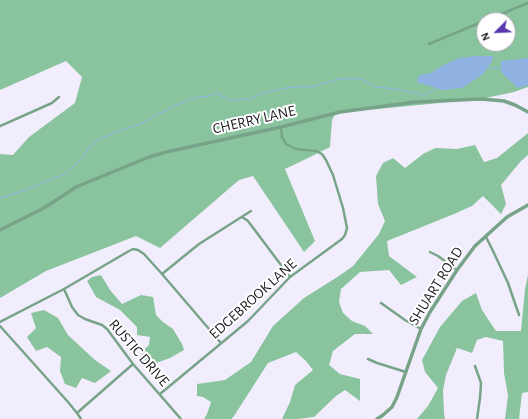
<!DOCTYPE html>
<html>
<head>
<meta charset="utf-8">
<style>
  body { margin:0 }
  #map { position:relative; width:528px; height:419px; overflow:hidden; background:#f2edfd; font-family:"Alegreya Sans",sans-serif }
  canvas { display:block }
  .north { position:absolute; left:476px; top:12px; width:40px; height:40px; box-sizing:border-box; background:#fff; border:1px solid #a5a4a7; border-radius:50%; rotate:246deg; font-size:11px; font-weight:700; line-height:16px; text-align:center; color:#1f1c23 }
  .north::after { content:''; display:block; margin:auto; width:14px; height:18px; background:#5b37af; clip-path:polygon(50% 0,100% 100%,50% 72%,0 100%) }
</style>
</head>
<body>
<div id="map">
<canvas width="528" height="419"></canvas>
<div class="north">N</div>
</div>
<script>
const c = document.querySelector('canvas').getContext('2d');
c.lineJoin = 'round';
function fill(path, color) {
  c.fillStyle = color;
  c.fill(path, 'evenodd');
}
function poly(rows) {
  const path = new Path2D();
  for (const r of rows) {
    path.moveTo(r[0], r[1]);
    for (let i = 2; i < r.length; i += 2) path.lineTo(r[i], r[i + 1]);
  }
  return path;
}
function strokePath(path, color, width, dash) {
  c.strokeStyle = color;
  c.lineWidth = width;
  c.lineCap = dash ? 'butt' : 'round';
  c.setLineDash(dash || []);
  c.stroke(path);
}
function drawText(font, color, halo, rows, align = 'center') {
  c.font = font + ' "Alegreya Sans",sans-serif';
  c.lineWidth = 4;
  c.setLineDash([]);
  c.textBaseline = 'middle';
  c.strokeStyle = halo;
  c.fillStyle = color;
  for (const [text, x, y, turn = 0] of rows) {
    c.save();
    c.translate(x, y);
    c.rotate((+turn || 0) * Math.PI / 180);
    c.textAlign = isNaN(turn) ? turn : align;
    if (halo) c.strokeText(text, 0, 0);
    c.fillText(text, 0, 0);
    c.restore();
  }
}
const forest = poly([
  [0,0,528,0,528,87,514,92,481,99,336,113,332,120,330,147,306,159,285,169,315,241,304,252,253,176,239,180,160,248,136,236,46,271,0,298,0,154,13,155,29,137,75,103,82,77,66,61,0,90],
  [484,20,508,20,508,44,484,44],
  [528,133,528,155,521,161,501,185,506,204,501,214,483,196,472,206,454,214,387,241,389,256,417,277,401,285,389,270,360,272,341,289,339,302,343,313,352,321,365,326,373,334,355,334,333,351,329,365,340,374,360,379,360,401,345,390,336,396,314,417,298,419,282,419,290,402,295,385,313,370,306,361,296,352,268,363,234,416,231,419,204,419,207,414,211,402,203,397,197,396,197,384,225,380,251,362,273,326,304,298,339,276,353,266,379,234,385,221,378,204,376,176,383,163,393,158,405,168,423,154,435,148,457,149,475,145,484,162,497,158],
  [101,275,110,290,122,304,141,295,153,297,156,315,163,322,173,329,182,344,184,350,170,358,148,366,141,353,149,345,150,337,137,335,137,327,120,310,96,297,87,281,92,277],
  [528,275,528,392,522,393,519,419,505,419,508,395,504,373,503,341,486,337,477,340,472,353,457,348,446,375,443,390,444,414,445,419,417,419,428,406,438,388,425,372,422,360,440,327,462,301,476,293,482,310,496,331,521,331,525,289],
  [44,310,58,318,68,335,95,360,111,371,95,383,82,378,76,388,65,384,60,371,61,357,47,347,36,351,27,337,36,328,31,313]
]);
const water = poly([
  [477,56,493,56,492,61,483,74,462,88,442,90,417,82,419,75,431,73,444,65,459,58],
  [528,58,528,85,518,88,501,72,501,61]
]);
const stream = poly([
  [487,67,501,69],
  [0,198,25,190,65,174,84,156,92,143,113,133,140,124,172,107,194,98,209,96,216,93,230,100,250,99,266,92,292,87,312,87,338,79,361,79,375,87,396,89,423,95,437,88]
]);
const minor = poly([
  [487,20,528,3],
  [429,44,484,21],
  [0,126,52,103,59,97],
  [242,217,248,221,290,277],
  [486,237,493,251,508,283,519,315],
  [430,252,438,256,457,270],
  [162,274,199,244,251,211],
  [64,289,72,307,78,315,85,319,102,325,107,329,133,364,181,419],
  [381,303,405,320,421,329],
  [0,322,64,289,129,251,133,249,138,250,144,254,162,274,221,343],
  [0,326,68,402,77,413,81,419],
  [368,359,377,363,406,372],
  [475,366,481,383,480,398,477,419],
  [160,394,248,321,290,277,342,239,345,235,347,228,343,208,333,175,326,160,322,154,316,151,296,149,286,144,282,137,281,127],
  [77,413,133,364]
]);
const tertiary = poly([
  [0,230,44,208,76,187,149,157,166,152,281,127,340,112,415,102,481,99,504,101,515,105,528,112],
  [377,419,383,415,392,407,397,397,421,329,430,312,457,270,475,246,507,217,528,205]
]);
const streetNames = [
  ["CHERRY LANE",254,120,-13],
  ["SHUART ROAD",436,286,-58],
  ["EDGEBROOK LANE",253,299,-42],
  ["RUSTIC DRIVE",139,353,49]
];
fill(forest, '#8ac49f');
fill(water, '#90b2e3');
strokePath(stream, '#90b2e3', 1);
strokePath(minor, '#77a489', 2.5);
strokePath(tertiary, '#77a489', 3.5);
drawText('15px', '#1f1c23', '#fff', streetNames);
</script>
</body>
</html>
